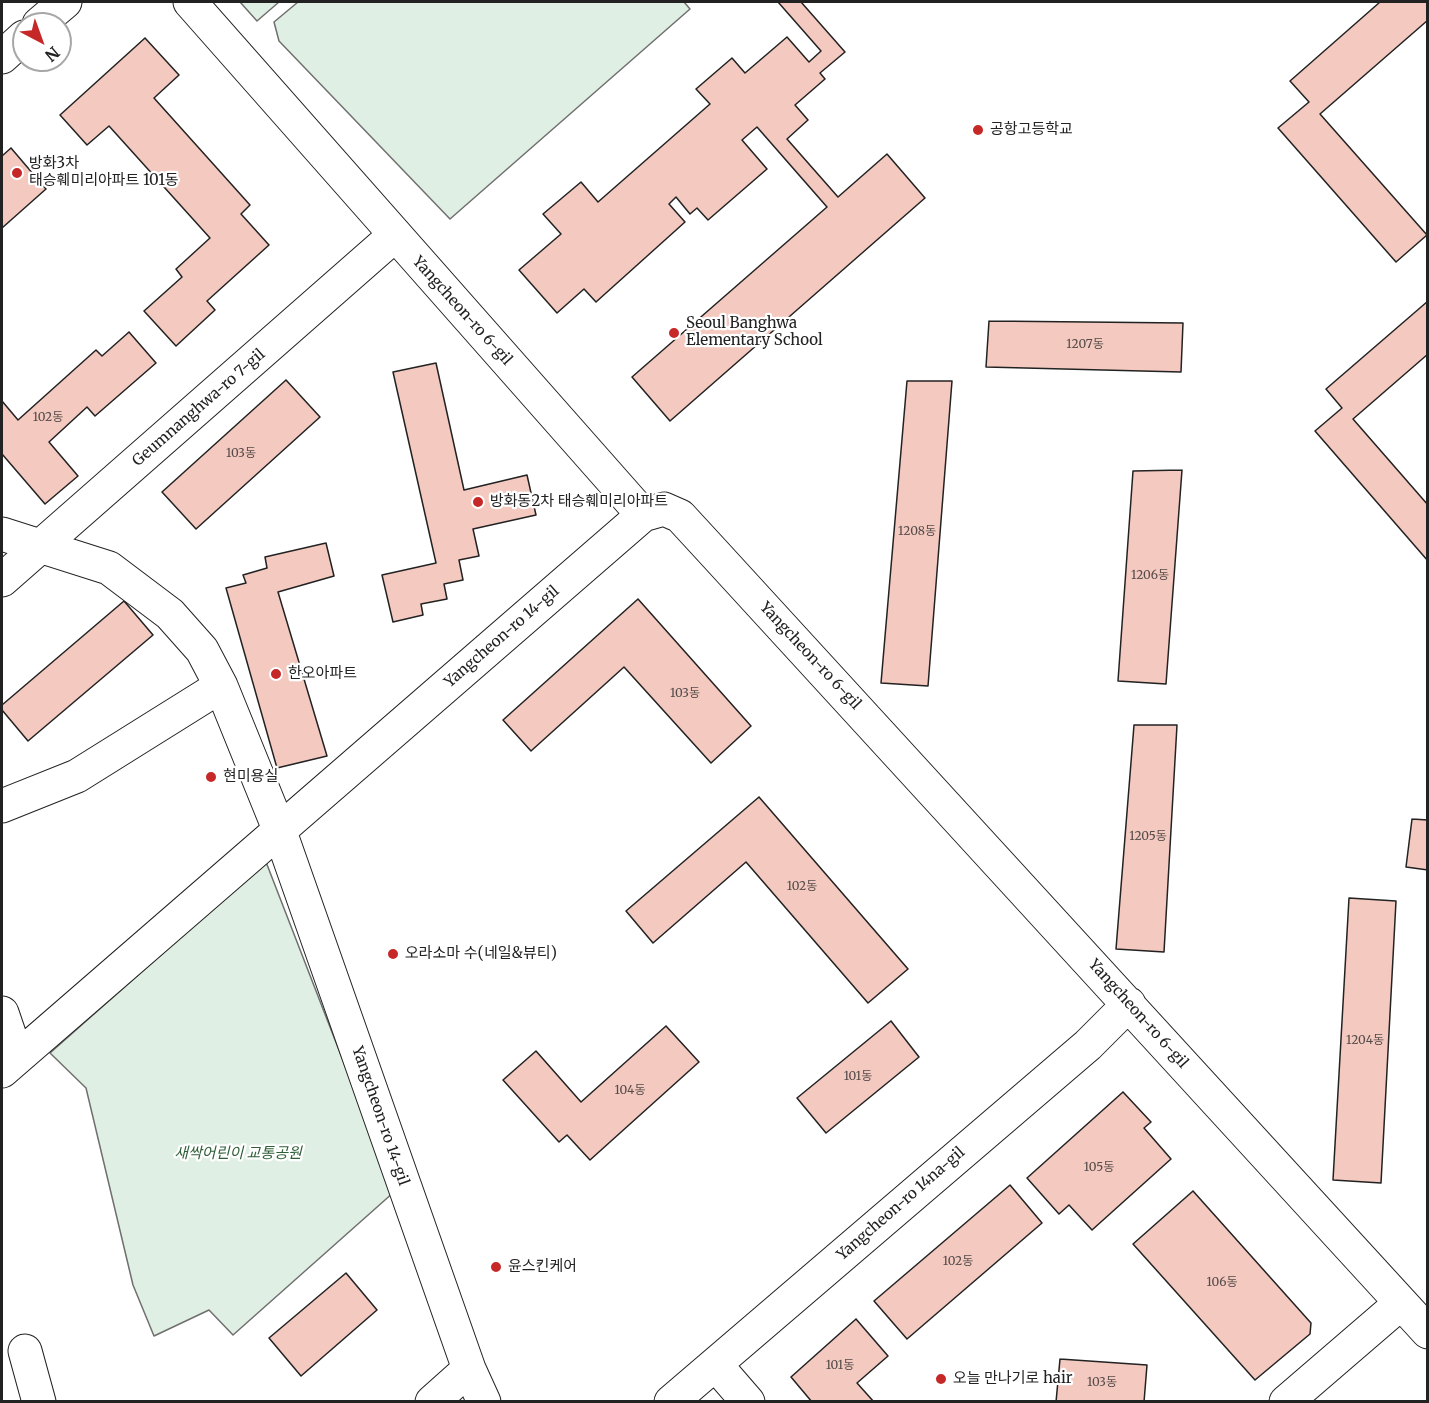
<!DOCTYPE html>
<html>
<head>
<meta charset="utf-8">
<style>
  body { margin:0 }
  #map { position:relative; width:1429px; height:1403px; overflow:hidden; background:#fff; font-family:Merriweather,serif }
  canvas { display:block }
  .frame { position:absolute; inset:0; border:3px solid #222; pointer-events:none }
  .north { position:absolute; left:12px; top:12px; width:60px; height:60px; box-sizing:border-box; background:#fff; border:2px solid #a7a7a7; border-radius:50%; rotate:139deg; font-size:16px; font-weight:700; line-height:24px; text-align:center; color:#222 }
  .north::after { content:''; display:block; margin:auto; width:21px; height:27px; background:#c62828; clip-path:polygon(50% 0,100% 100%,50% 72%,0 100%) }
</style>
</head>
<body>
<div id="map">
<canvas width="1429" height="1403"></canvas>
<div class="frame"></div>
<div class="north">N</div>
</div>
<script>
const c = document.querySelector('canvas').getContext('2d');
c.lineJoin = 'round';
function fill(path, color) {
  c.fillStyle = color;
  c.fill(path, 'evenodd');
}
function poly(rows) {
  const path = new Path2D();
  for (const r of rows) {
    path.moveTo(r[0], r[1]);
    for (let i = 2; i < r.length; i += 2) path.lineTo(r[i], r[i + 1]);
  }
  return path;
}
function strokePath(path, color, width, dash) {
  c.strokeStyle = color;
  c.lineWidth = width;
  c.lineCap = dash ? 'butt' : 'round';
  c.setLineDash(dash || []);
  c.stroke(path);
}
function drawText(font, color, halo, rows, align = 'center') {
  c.font = font + ' Merriweather,"Noto Sans KR",serif';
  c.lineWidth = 4.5;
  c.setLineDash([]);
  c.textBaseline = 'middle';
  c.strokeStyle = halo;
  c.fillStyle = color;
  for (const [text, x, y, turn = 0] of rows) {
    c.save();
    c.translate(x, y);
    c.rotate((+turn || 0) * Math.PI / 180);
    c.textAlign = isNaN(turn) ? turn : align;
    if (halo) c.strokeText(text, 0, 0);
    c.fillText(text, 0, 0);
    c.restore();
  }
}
const green = poly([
  [240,2,279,2,257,21,240,2],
  [298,2,684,2,690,9,450,219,279,41,274,22,298,2],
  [266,862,394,1192,233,1335,209,1310,154,1336,133,1285,86,1088,50,1053,266,862]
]);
const building = poly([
  [778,2,801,2,845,52,820,73,825,79,795,105,808,120,787,139,838,197,887,154,925,198,670,421,632,377,827,207,757,127,742,140,767,169,708,220,697,208,690,214,676,197,669,204,685,222,596,302,584,289,557,313,519,270,561,234,543,214,581,182,598,202,710,104,696,89,732,58,745,73,787,37,809,62,821,51,778,2],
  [1380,2,1428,2,1428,20,1320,114,1427,235,1396,262,1278,128,1309,102,1290,81,1380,2],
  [145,38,179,75,154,98,250,205,241,214,269,245,207,301,215,310,176,346,144,311,182,277,176,269,210,238,109,126,87,145,60,115,145,38],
  [11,148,46,189,2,228,2,156,11,148],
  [1428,301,1428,354,1353,419,1428,505,1428,561,1315,431,1342,408,1326,389,1428,301],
  [989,321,1183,323,1181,372,986,367,989,321],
  [129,332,156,363,95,416,87,407,49,442,78,476,45,504,2,454,2,401,18,420,96,350,102,356,129,332],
  [436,363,464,490,527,475,536,515,473,529,479,556,459,560,463,580,444,584,447,599,421,604,423,615,393,622,382,575,436,563,393,372,436,363],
  [286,380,320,417,196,529,162,492,286,380],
  [907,381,952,381,928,686,881,683,907,381],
  [1182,470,1166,684,1118,681,1133,471,1182,470],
  [326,543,334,576,278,592,327,756,277,768,226,588,246,583,243,575,267,568,265,557,326,543],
  [638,599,751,726,711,763,624,667,531,751,503,720,638,599],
  [124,601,153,635,28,741,2,710,2,705,124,601],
  [1134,725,1177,725,1164,952,1116,949,1134,725],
  [759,797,908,969,868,1003,746,862,653,943,626,911,759,797],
  [1412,819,1428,820,1428,870,1406,867,1412,819],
  [1349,898,1396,901,1381,1183,1333,1180,1349,898],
  [891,1021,919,1057,826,1133,797,1098,891,1021],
  [666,1026,699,1062,590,1160,567,1135,559,1142,503,1080,536,1051,581,1102,666,1026],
  [1123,1092,1151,1122,1144,1128,1171,1159,1092,1230,1069,1205,1059,1214,1027,1178,1123,1092],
  [1010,1185,1042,1223,907,1339,874,1301,1010,1185],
  [1193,1191,1311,1323,1310,1334,1255,1380,1133,1244,1193,1191],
  [346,1273,377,1310,301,1376,269,1338,346,1273],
  [856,1319,888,1356,857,1383,874,1402,812,1402,791,1377,856,1319],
  [1060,1359,1147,1365,1144,1402,1056,1402,1060,1359]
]);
const minor = poly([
  [190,2,643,515],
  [39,24,65,2],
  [2,57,24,37],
  [2,534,109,568,170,614,202,650,221,686,279,829,469,1369,484,1402],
  [2,580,395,235],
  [2,806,77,776,221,686],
  [2,1013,17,1057],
  [2,1071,643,515,664,509,680,516,715,554,1428,1332],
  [25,1351,39,1402],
  [716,1365,748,1402],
  [432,1402,469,1369],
  [671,1402,1088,1045,1129,1004],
  [1286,1402,1401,1303]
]);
const markers = [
  [978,130,6,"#c62828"],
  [17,173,6,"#c62828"],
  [674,333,6,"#c62828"],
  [478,502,6,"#c62828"],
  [276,674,6,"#c62828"],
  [211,777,6,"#c62828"],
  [393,954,6,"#c62828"],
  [496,1267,6,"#c62828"],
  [941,1379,6,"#c62828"]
];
const numberNames = [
  ["1207동",1085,345],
  ["102동",48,418],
  ["103동",241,454],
  ["1208동",917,532],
  ["1206동",1150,576],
  ["103동",685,694],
  ["1205동",1148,837],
  ["102동",802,887],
  ["1204동",1365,1041],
  ["101동",858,1077],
  ["104동",630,1091],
  ["105동",1099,1168],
  ["102동",958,1262],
  ["106동",1222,1283],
  ["101동",840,1366],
  ["103동",1102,1383]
];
const poiNames = [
  ["공항고등학교",990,130],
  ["방화3차",29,164],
  ["태승훼미리아파트 101동",29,181],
  ["Seoul Banghwa",686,324],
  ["Elementary School",686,341],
  ["방화동2차 태승훼미리아파트",490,502],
  ["한오아파트",288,674],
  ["현미용실",223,777],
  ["오라소마 수(네일&뷰티)",405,954],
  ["윤스킨케어",508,1267],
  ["오늘 만나기로 hair",953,1379]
];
const streetNames = [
  ["Yangcheon-ro 6-gil",462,311,48],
  ["Geumnanghwa-ro 7-gil",199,408,-41],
  ["Yangcheon-ro 14-gil",502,637,-41],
  ["Yangcheon-ro 6-gil",810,656,47],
  ["Yangcheon-ro 6-gil",1138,1014,48],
  ["Yangcheon-ro 14-gil",380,1116,71],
  ["Yangcheon-ro 14na-gil",901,1204,-41]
];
const parkNames = [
  ["새싹어린이 교통공원",238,1154]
];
fill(green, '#e0efe3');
strokePath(green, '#6f6f6f', 1.5);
fill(building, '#f3c9c0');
strokePath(building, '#222', 1.5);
strokePath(minor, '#222', 35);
strokePath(minor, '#fff', 33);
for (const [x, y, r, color] of markers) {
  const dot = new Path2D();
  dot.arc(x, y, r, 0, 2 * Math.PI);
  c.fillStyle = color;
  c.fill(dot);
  strokePath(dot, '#fff', 2);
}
drawText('12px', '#564c4a', null, numberNames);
drawText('15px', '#222', '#fff', poiNames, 'left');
drawText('15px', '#222', '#fff', streetNames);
drawText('italic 15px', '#2f5e38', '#fff', parkNames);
</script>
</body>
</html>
